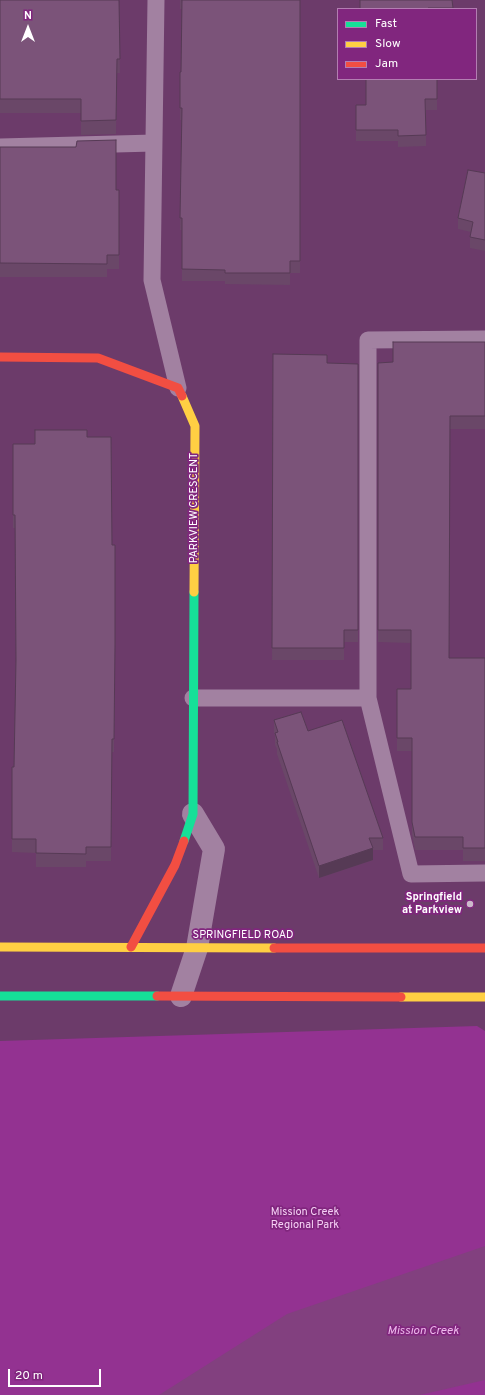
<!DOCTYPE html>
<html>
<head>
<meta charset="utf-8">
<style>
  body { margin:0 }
  #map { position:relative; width:485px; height:1395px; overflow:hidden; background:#6c3b6a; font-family:Overpass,sans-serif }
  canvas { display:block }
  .legend { position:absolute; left:337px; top:8px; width:140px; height:72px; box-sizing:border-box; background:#81267e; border:1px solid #b37db2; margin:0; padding:5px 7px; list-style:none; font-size:12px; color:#fff }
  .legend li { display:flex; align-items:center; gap:8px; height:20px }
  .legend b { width:20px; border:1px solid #b37db2 }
  .north { position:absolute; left:8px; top:8px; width:40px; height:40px; -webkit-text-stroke:3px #81267e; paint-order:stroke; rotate:0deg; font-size:11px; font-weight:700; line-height:16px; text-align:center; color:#fff }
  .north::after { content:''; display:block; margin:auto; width:14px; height:18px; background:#fff; clip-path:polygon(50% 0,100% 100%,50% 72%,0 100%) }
  .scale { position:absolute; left:8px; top:1369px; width:93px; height:18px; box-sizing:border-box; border:2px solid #fff; border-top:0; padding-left:5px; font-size:12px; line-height:14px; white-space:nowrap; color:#fff; -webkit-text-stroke:3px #81267e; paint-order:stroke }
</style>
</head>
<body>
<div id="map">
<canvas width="485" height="1395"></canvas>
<ul class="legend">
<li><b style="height:5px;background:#16e098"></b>Fast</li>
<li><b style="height:5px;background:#ffcf43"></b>Slow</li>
<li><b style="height:5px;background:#f24e42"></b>Jam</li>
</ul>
<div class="north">N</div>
<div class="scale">20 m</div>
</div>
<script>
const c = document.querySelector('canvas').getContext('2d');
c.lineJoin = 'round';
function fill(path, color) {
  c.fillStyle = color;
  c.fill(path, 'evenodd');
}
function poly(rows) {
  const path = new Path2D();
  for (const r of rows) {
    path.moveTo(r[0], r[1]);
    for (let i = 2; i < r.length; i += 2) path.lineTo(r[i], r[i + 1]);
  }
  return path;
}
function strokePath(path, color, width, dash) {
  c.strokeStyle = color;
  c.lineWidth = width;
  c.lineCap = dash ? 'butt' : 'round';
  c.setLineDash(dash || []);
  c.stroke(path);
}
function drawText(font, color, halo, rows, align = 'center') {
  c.font = font + ' Overpass,sans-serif';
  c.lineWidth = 3.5;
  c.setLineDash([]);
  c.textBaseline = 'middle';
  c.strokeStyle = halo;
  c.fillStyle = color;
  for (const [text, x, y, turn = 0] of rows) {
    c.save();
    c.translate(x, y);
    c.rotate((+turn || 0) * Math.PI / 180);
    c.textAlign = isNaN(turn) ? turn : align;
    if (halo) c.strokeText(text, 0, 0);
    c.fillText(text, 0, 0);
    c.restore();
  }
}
const green = poly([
  [477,1026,485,1031,485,1395,0,1395,0,1041]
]);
const water = poly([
  [485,1246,485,1380,420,1395,159,1395,287,1314]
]);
const lane = poly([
  [156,0,152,280,178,388],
  [0,147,154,143],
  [485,339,368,340,368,698,411,874,485,873],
  [193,698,368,698]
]);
const street = poly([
  [181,996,197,948,214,849,193,814]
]);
const fast = poly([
  [184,841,193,814,194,592],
  [0,996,157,996]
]);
const slow = poly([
  [182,396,195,426,194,592],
  [0,947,274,948],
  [401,997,485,997]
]);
const jam = poly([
  [0,357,98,358,178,388,182,396],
  [131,947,175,865,184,841],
  [274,948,485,948],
  [157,996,401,997]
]);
const wall = poly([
  [0,0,119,0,120,73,117,73,116,134,81,135,81,113,0,113],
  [180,0,300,0,300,273,290,273,290,285,225,284,225,281,182,281,182,230,180,230,182,120,180,120,180,108,181,72,182,9,180,9],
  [452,0,453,9,360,9],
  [437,79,437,110,426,110,426,146,398,147,398,141,356,141,356,105,366,105],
  [0,147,116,190,119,190,119,269,107,269,107,277,0,277],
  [485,173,485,251,470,248,470,237,471,232,458,229,458,218],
  [485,342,485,429,450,429,449,658,485,658,485,861,463,861,463,850,415,850,412,835,412,751,397,751,397,689,411,689,411,643,378,642,378,363,393,362],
  [273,354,327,363,358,364,358,642,344,642,344,660,272,660],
  [87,437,112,545,115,545,114,752,112,752,111,861,86,861,86,867,36,867,36,853,12,852,12,767,14,767,16,663,15,528,13,528,13,444,35,444],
  [274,720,308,731,383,838,383,850,373,850,373,860,319,878,277,754,277,749,275,745,275,736,274,732]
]);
const shadedWall = poly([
  [373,848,373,860,319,878,319,866]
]);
const building = poly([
  [0,0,119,0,120,59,117,59,116,120,81,121,81,99,0,99,0,0],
  [182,0,300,0,300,261,290,261,290,273,225,273,225,270,182,269,182,218,180,218,182,108,180,108,180,72,181,72,182,0],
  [360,0,452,0,453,8,428,8,428,9,360,9,360,0],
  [366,79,437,79,437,99,425,99,426,135,398,136,398,130,356,130,356,105,366,105,366,79],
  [116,140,116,190,119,190,119,255,107,255,107,264,0,263,0,147,76,147,77,141,116,140],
  [468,170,485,173,485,240,470,237,473,222,458,218,468,170],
  [393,342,485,342,485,416,450,416,449,658,485,658,485,848,463,848,463,837,415,837,412,822,412,738,397,738,397,689,411,689,411,630,378,630,378,363,393,362,393,342],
  [273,354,327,355,327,363,358,364,358,630,344,630,344,648,272,648,273,354],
  [35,430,87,430,87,437,111,437,112,545,115,545,115,645,114,739,112,739,111,847,86,847,86,854,36,853,36,839,12,839,12,767,14,767,16,660,15,515,13,515,13,444,35,444,35,430],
  [301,712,308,731,342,720,383,838,369,838,373,848,319,866,277,742,278,742,275,733,278,732,274,720,301,712]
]);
const markers = [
  [470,904,4,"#ccbacb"]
];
const streetNames = [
  ["PARKVIEW CRESCENT",195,508,-90],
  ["SPRINGFIELD ROAD",243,936]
];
const poiNames = [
  ["Springfield",462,898],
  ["at Parkview",462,911]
];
const parkNames = [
  ["Mission Creek",305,1213],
  ["Regional Park",305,1226]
];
const waterNames = [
  ["Mission Creek",423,1332]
];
fill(green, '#933291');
fill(water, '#82407f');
strokePath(lane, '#a281a1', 17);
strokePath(street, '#a281a1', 22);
strokePath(fast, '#16e098', 9);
strokePath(slow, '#ffcf43', 9);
strokePath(jam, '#f24e42', 9);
fill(wall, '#6a4768');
fill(shadedWall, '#563a55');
fill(building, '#7b5379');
strokePath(building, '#563a55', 1);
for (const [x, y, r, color] of markers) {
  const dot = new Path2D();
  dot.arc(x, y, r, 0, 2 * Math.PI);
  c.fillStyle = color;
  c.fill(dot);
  strokePath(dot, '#81267e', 1.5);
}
drawText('11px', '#fff', '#81267e', streetNames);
drawText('bold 11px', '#fff', '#81267e', poiNames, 'right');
drawText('11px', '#f5d1f5', '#81267e', parkNames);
drawText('italic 12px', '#eeb9ed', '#81267e', waterNames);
</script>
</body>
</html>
